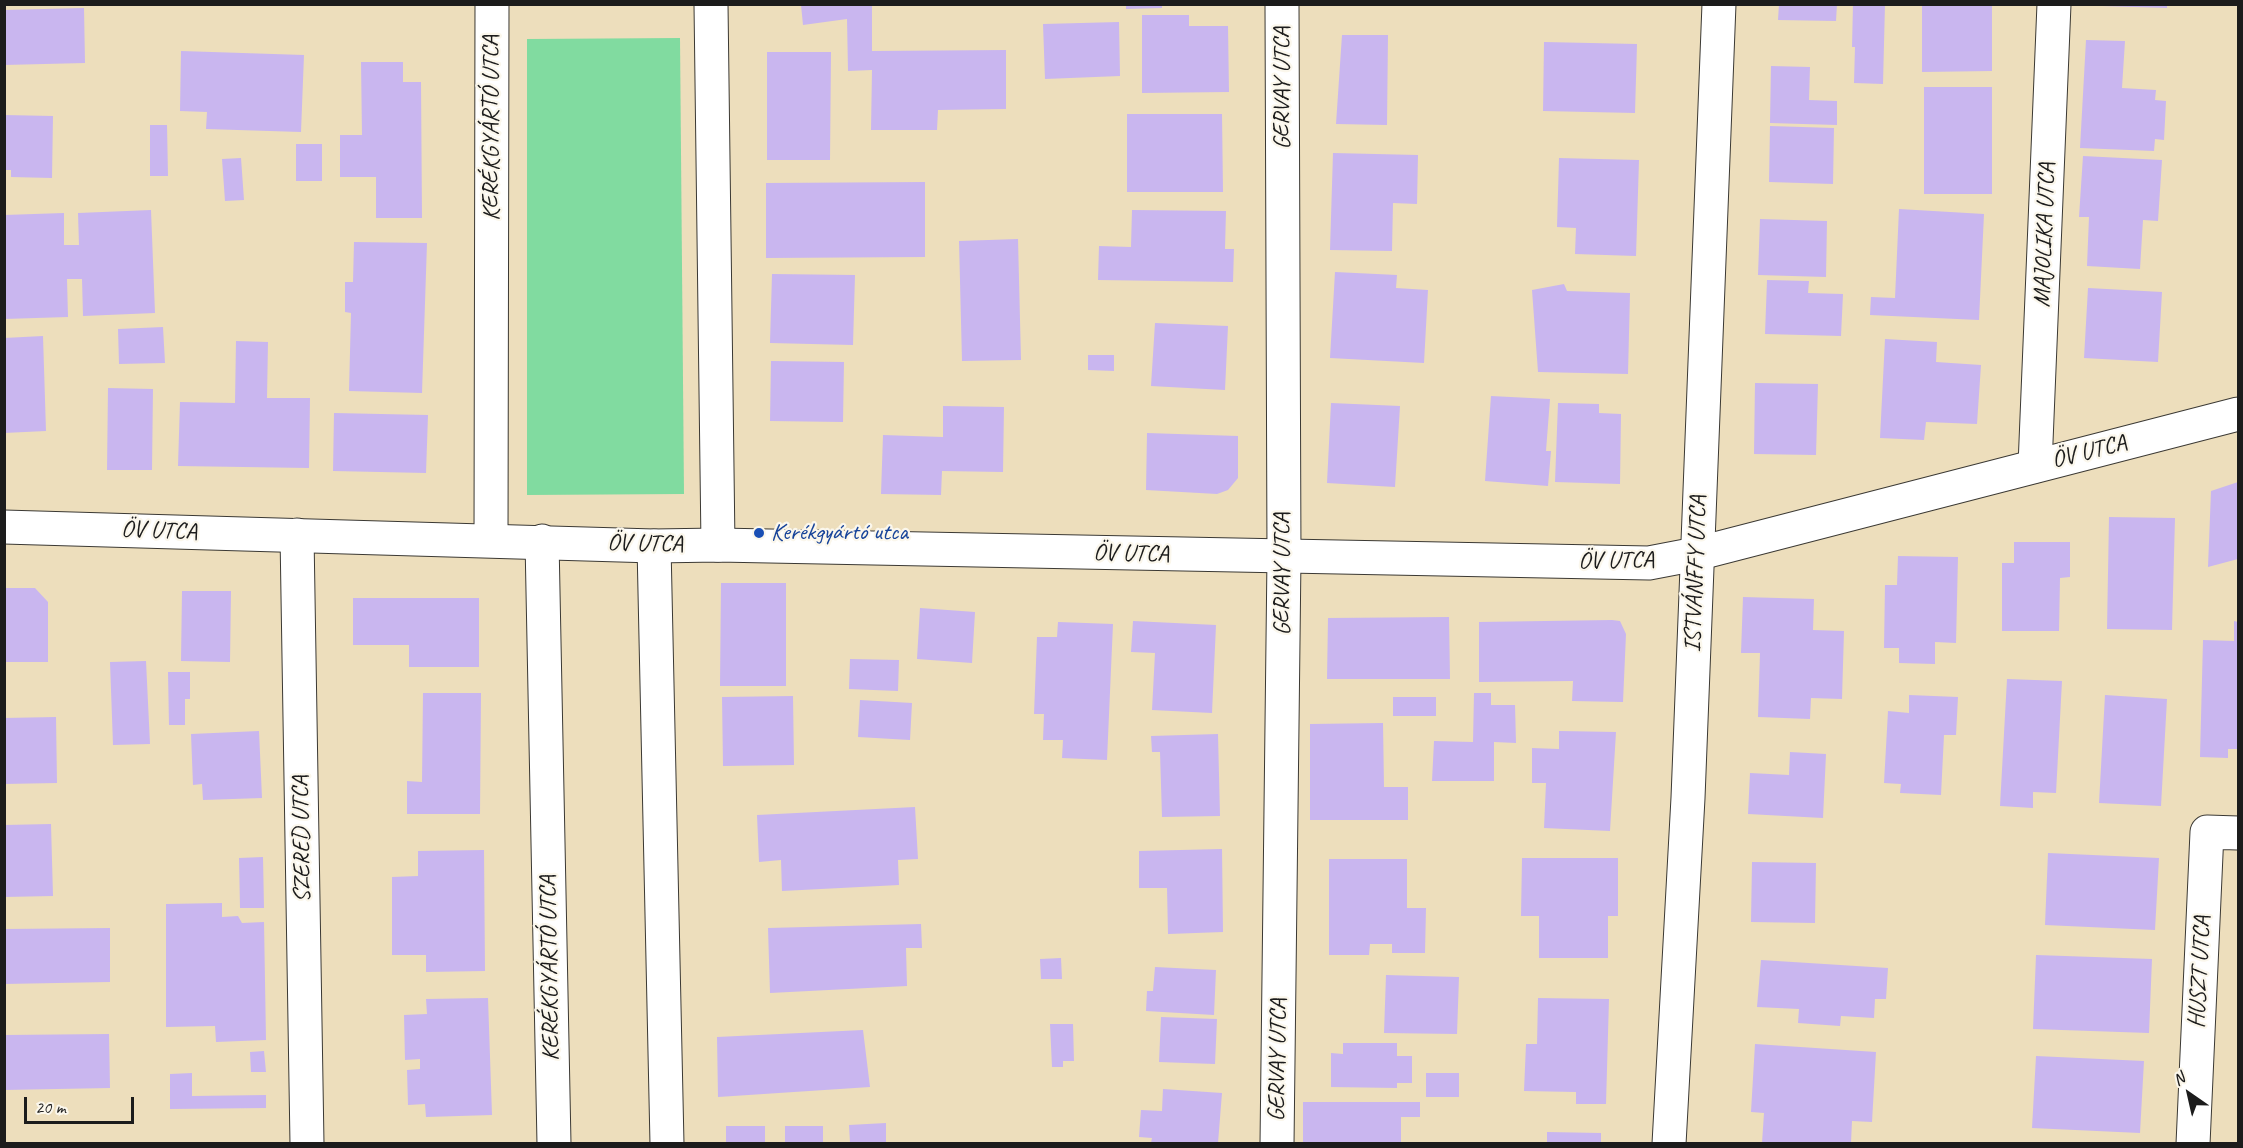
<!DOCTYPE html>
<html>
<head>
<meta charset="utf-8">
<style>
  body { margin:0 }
  #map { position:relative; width:2243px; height:1148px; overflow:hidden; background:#eddebc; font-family:Caveat,sans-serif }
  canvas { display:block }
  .frame { position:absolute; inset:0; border:6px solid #1c1c1c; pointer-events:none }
  .north { position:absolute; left:2159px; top:1064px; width:60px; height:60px; -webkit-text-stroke:4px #fbf7ec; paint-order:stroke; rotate:326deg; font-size:16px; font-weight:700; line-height:24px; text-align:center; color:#1c1c1c }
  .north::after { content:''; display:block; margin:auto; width:21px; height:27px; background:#1c1c1c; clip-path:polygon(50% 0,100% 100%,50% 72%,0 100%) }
  .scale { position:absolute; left:24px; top:1097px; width:110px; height:27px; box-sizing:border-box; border:3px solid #1c1c1c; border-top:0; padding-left:8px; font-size:18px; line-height:21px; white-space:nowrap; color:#1c1c1c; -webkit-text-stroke:4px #fbf7ec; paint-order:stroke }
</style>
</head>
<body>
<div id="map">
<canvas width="2243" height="1148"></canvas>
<div class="frame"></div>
<div class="north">N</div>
<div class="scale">20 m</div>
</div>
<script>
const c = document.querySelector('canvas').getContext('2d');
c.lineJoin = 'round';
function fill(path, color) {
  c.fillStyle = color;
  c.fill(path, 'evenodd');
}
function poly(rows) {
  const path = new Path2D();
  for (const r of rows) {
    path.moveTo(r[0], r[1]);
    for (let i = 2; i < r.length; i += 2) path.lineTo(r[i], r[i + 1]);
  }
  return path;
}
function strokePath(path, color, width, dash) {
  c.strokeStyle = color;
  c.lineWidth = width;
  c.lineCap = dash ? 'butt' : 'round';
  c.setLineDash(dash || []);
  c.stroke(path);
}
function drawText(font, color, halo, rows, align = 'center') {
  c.font = font + ' Caveat,sans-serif';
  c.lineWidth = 4.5;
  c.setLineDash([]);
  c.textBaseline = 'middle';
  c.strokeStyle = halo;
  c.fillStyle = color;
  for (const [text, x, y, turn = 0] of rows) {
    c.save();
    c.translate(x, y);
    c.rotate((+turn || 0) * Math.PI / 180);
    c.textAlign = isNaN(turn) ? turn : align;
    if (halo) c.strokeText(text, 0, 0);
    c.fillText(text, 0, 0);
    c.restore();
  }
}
const green = poly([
  [680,38,684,494,527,495,527,39]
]);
const building = poly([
  [872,4,872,51,1006,50,1006,109,938,110,937,130,871,130,872,70,848,71,847,19,803,25,801,5],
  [1126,4,1162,4,1162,8,1126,9],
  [1779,4,1837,4,1836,21,1778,20],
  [1853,4,1885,4,1883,84,1854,83,1855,47,1852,47],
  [1922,4,1992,4,1992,71,1922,72],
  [2102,4,2167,4,2167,8,2102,6],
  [84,8,85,63,4,65,4,10],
  [1142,15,1189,15,1189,26,1228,26,1229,92,1142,93],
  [1119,22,1120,76,1045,79,1043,24],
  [1342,35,1388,35,1387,125,1336,124],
  [2086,40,2125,41,2122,88,2156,90,2155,100,2166,101,2164,140,2155,139,2154,151,2080,148],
  [1544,42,1637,44,1635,113,1543,111],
  [181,51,304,55,301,132,206,129,207,112,180,111],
  [767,52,831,52,830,160,767,160],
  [361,62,403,62,403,82,421,82,422,218,376,218,376,177,340,177,340,135,362,135],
  [1771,66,1810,67,1809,100,1837,101,1837,125,1770,123],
  [1924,87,1992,87,1992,194,1924,194],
  [1127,114,1222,114,1223,192,1127,192],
  [4,115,53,116,52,178,11,177,11,170,4,170],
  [150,125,167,125,168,176,150,176],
  [1770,126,1834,128,1833,184,1769,182],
  [296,144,322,144,322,181,296,181],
  [1333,153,1418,155,1417,204,1393,203,1392,251,1330,250],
  [2083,156,2162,160,2158,221,2143,220,2140,269,2087,266,2089,217,2079,217],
  [241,158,244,200,225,201,222,159],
  [1559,158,1639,160,1636,256,1575,254,1576,228,1557,227],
  [925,182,925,257,766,258,766,183],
  [1899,209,1984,214,1979,320,1870,315,1871,297,1895,298],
  [151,210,155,313,83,316,82,279,67,279,68,317,4,319,4,215,64,213,64,245,79,245,78,213],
  [1132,210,1226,211,1225,249,1234,249,1233,282,1098,280,1099,246,1131,247],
  [1760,219,1827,221,1826,277,1758,275],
  [1018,239,1021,360,962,361,959,241],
  [354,242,427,243,422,393,349,391,351,313,345,312,345,282,353,282],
  [1335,272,1397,275,1396,288,1428,290,1424,363,1330,358],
  [772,274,855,275,853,345,770,343],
  [1767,280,1809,281,1808,293,1843,294,1841,336,1765,334],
  [1564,284,1567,291,1630,293,1628,374,1538,372,1532,290],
  [2088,288,2162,292,2158,362,2084,358],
  [1155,323,1228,326,1225,390,1151,386],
  [163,327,165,363,119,364,118,329],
  [43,336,46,431,4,433,4,338],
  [1885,339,1937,342,1936,362,1981,365,1977,424,1926,422,1924,440,1880,438],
  [236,341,268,342,267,398,310,398,309,468,178,466,180,402,235,403],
  [1088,355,1114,355,1114,371,1088,370],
  [771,361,844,362,843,422,770,421],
  [1755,383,1818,384,1816,455,1754,454],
  [108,388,153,389,152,470,107,470],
  [1491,396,1550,399,1546,451,1551,451,1548,486,1485,481],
  [1331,403,1400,406,1395,487,1327,483],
  [1558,403,1599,404,1599,413,1621,414,1620,484,1555,482],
  [943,406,1004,407,1003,472,942,471,941,495,881,494,883,435,943,437],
  [334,413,428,415,426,473,333,471],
  [1147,433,1238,436,1238,478,1228,490,1217,494,1146,490],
  [2238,482,2238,559,2208,567,2211,491],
  [2109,517,2175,518,2172,630,2107,629],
  [2014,542,2070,542,2070,577,2060,578,2059,631,2002,631,2002,563,2014,563],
  [1898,556,1958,557,1956,643,1935,642,1935,664,1899,663,1899,648,1884,648,1885,585,1897,585],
  [721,583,786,583,786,686,720,686],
  [4,588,35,588,48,602,48,662,4,662],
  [182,591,231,591,230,662,181,661],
  [1743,597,1814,599,1813,630,1844,631,1842,699,1811,698,1810,719,1758,717,1760,653,1741,653],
  [353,598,479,598,479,667,409,667,409,645,353,645],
  [920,608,975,612,972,663,917,659],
  [1449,617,1450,679,1327,679,1328,618],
  [1612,620,1620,621,1626,634,1623,702,1572,701,1573,681,1479,682,1479,622],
  [1133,621,1216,625,1212,713,1152,710,1155,653,1131,652],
  [2234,621,2238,622,2238,749,2228,749,2228,758,2200,757,2203,640,2234,641],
  [1058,622,1113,624,1107,760,1062,758,1063,740,1043,740,1044,714,1034,714,1037,637,1057,637],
  [850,659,899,660,898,691,849,689],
  [146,661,150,744,113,745,110,662],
  [168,672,190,672,190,699,185,699,185,725,169,725],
  [2007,679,2062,681,2056,793,2033,792,2033,808,2000,806],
  [423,693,481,693,480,814,407,814,407,781,422,782],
  [1474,693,1491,693,1491,705,1515,705,1516,743,1494,742,1494,781,1432,781,1434,741,1473,742],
  [1909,695,1958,697,1956,735,1944,735,1941,795,1900,793,1901,784,1884,783,1888,711,1909,713],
  [2105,695,2167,699,2161,806,2099,803],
  [793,696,794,765,723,766,722,697],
  [1393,697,1436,697,1436,716,1393,716],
  [860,700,912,703,910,740,858,737],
  [56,717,57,783,4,784,4,718],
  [1383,723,1384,787,1408,787,1408,820,1310,820,1310,724],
  [259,731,262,798,203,800,202,784,193,785,191,734],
  [1559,731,1616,732,1610,831,1544,828,1546,783,1532,783,1532,748,1559,749],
  [1218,734,1220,816,1162,817,1160,752,1152,752,1151,736],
  [1790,752,1826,754,1823,818,1748,814,1750,773,1789,775],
  [915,807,918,859,898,860,899,885,782,891,781,860,759,862,757,815],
  [51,824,53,896,4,897,4,825],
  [1222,849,1223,932,1168,934,1167,888,1139,888,1139,851],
  [484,850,485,971,426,972,426,955,392,955,392,877,418,876,418,851],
  [2048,853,2159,858,2155,930,2045,925],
  [263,857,264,908,240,908,239,858],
  [1522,858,1618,858,1618,916,1608,916,1608,958,1539,958,1539,916,1521,916],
  [1329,859,1407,859,1407,908,1426,908,1425,953,1392,953,1392,944,1370,944,1369,955,1329,955],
  [1752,862,1816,863,1815,923,1751,922],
  [222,903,222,917,238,916,242,923,264,922,266,1040,216,1042,215,1026,166,1027,166,904],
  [921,924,922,948,906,948,907,986,770,993,768,928],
  [110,928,110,982,4,984,4,929],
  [2036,955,2152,959,2149,1033,2033,1029],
  [1061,958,1062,979,1041,979,1040,959],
  [1761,960,1888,968,1886,999,1875,999,1874,1018,1841,1016,1840,1026,1798,1023,1799,1009,1757,1007],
  [1155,967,1216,970,1214,1015,1146,1011,1147,991,1153,991],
  [1386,975,1459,977,1457,1034,1384,1033],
  [488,998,492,1115,426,1117,425,1104,408,1105,407,1070,420,1069,420,1059,405,1060,404,1015,427,1014,426,999],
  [1538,998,1609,999,1606,1104,1576,1104,1576,1092,1524,1091,1526,1044,1537,1044],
  [1161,1017,1217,1019,1215,1064,1159,1062],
  [1050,1024,1073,1024,1074,1061,1063,1061,1063,1067,1052,1067],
  [863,1030,870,1087,718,1097,717,1037],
  [109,1034,110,1088,4,1090,4,1035],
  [1343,1043,1397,1043,1397,1056,1412,1056,1412,1083,1397,1083,1397,1088,1331,1087,1331,1053,1343,1054],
  [1755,1044,1876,1052,1872,1122,1852,1121,1851,1143,1762,1143,1764,1113,1751,1112],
  [264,1051,266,1072,251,1072,250,1052],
  [2036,1056,2144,1061,2140,1133,2032,1128],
  [192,1073,192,1096,266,1095,266,1108,170,1109,170,1074],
  [1426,1073,1459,1073,1459,1097,1426,1097],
  [1163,1089,1222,1093,1218,1143,1151,1143,1152,1138,1139,1137,1141,1110,1162,1111],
  [1303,1102,1420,1102,1420,1117,1401,1117,1401,1143,1303,1143],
  [886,1123,886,1143,850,1143,849,1125],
  [726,1126,765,1126,765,1143,726,1143],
  [785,1126,823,1126,823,1143,785,1143],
  [1547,1132,1601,1133,1601,1143,1547,1143]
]);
const minor = poly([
  [711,4,718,545],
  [2035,466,2054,4],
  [297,535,307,1144],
  [491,540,492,4],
  [542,541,554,1144],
  [654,546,667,1144],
  [1277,1144,1284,557,1282,4],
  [1669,1144,1688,798,1719,4],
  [2193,1144,2207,832,2238,833]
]);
const tertiary = poly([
  [4,527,654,546,718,545,1649,563,1696,554,2238,414]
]);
const markers = [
  [759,533,6,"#1a4fb4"]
];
const streetNames = [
  ["GERVAY UTCA",1283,88,-90],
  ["KERÉKGYÁRTÓ UTCA",492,128,-90],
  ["MAJOLIKA UTCA",2045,235,-88],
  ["ÖV UTCA",2089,452,-14],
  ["ÖV UTCA",159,531,2],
  ["ÖV UTCA",645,544,1],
  ["ÖV UTCA",1131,554,1],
  ["ÖV UTCA",1616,561,-1],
  ["GERVAY UTCA",1283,574,-90],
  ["ISTVÁNFFY UTCA",1696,574,-88],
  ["SZERED UTCA",302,839,-91],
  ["KERÉKGYÁRTÓ UTCA",550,968,-91],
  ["HUSZT UTCA",2200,972,-87],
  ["GERVAY UTCA",1278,1060,-89]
];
const transitNames = [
  ["Kerékgyártó utca",771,533]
];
fill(green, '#81dba0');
fill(building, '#c9b6ef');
strokePath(minor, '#3b3934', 35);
strokePath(tertiary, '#3b3934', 35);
strokePath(minor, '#fff', 33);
strokePath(tertiary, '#fff', 33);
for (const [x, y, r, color] of markers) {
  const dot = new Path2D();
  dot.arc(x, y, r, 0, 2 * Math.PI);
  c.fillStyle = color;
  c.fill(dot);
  strokePath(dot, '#fbf7ec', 2);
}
drawText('24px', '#1c1c1c', '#fbf7ec', streetNames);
drawText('24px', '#164399', '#fbf7ec', transitNames, 'left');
</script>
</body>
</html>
